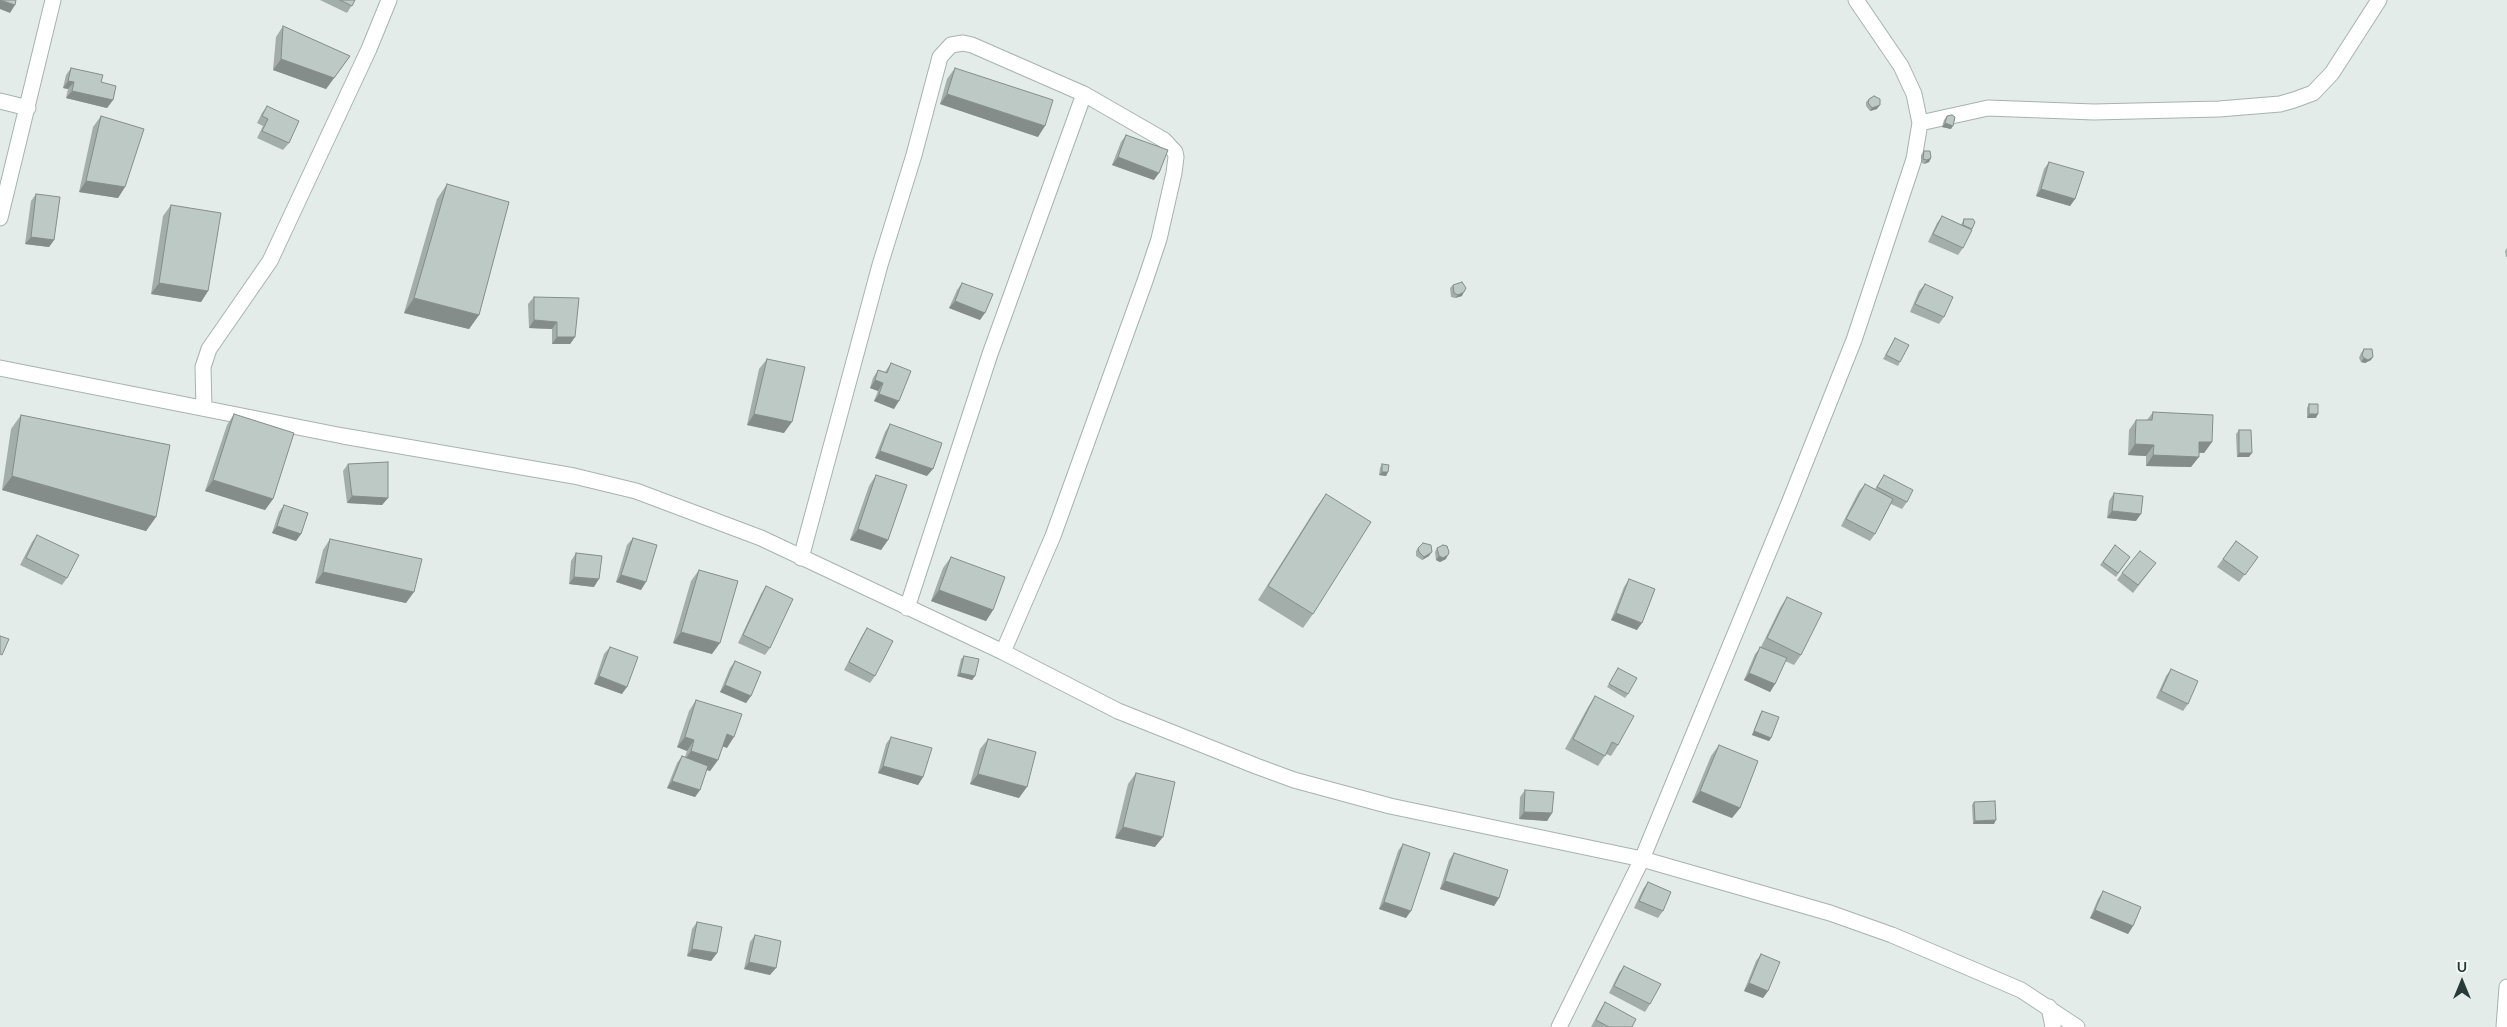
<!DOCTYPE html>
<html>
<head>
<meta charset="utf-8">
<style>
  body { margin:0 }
  #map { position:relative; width:2507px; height:1027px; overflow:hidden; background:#e4ece9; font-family:Lato,sans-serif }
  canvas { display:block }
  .north { position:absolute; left:2437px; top:957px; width:50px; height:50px; -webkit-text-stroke:4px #f4f9f7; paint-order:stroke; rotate:0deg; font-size:14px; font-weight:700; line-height:20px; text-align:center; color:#263b36 }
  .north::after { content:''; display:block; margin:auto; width:18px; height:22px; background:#263b36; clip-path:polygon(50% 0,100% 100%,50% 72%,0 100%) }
</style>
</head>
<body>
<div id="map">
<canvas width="2507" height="1027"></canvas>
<div class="north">U</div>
</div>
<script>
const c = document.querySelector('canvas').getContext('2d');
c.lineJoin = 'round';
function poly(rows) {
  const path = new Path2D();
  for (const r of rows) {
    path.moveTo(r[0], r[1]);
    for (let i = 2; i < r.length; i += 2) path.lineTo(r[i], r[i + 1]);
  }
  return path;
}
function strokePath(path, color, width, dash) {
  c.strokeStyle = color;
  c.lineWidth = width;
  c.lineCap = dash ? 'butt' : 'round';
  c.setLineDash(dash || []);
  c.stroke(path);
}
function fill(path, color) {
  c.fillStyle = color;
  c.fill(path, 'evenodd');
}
const minor = poly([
  [0,101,28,108],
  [1920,123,1988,108,2094,112,2219,109,2280,104,2294,100,2313,93,2332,73,2379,0],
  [0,218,53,0],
  [0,368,343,436,574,476,636,491,761,538,1003,652,1118,711,1256,766,1294,780,1390,806,1642,859,1830,913,1892,935,2021,990,2077,1027],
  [204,408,203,367,209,349,270,261,369,49,389,0],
  [801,558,880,265,914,155,940,57,951,45,963,43,972,45,1084,94,1164,140,1175,152,1176,157,1174,173,1159,239,1145,281,1053,536,1003,652],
  [907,608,990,354,1084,94],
  [2049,1007,2053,1027],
  [1559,1027,1642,859,1789,503,1854,340,1914,159,1920,123,1914,94,1901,66,1856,0],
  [2504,1027,2507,987]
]);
const wall = poly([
  [320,0,355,0,347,13],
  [283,26,350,56,326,89,273,70,276,37],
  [71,68,101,82,113,100,107,108,66,98,68,89,63,88,66,75],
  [955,68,1038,137,940,104,947,79],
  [1869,99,1877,109,1870,111,1866,106,1866,102],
  [267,106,289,143,283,150,257,138,263,126,257,123,262,113],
  [101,116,125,187,118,198,79,192,93,127],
  [1947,116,1951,129,1942,127,1944,120],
  [1126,135,1154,180,1112,165,1121,142],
  [1924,151,1931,158,1929,162,1924,164,1921,162,1921,155],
  [2049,162,2075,199,2070,206,2036,196,2044,169],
  [447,184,479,315,469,329,404,313,437,199],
  [36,194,54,240,49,247,25,244,31,201],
  [171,205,208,291,201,302,151,294,163,216],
  [1942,216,1961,225,1964,219,1963,248,1958,255,1928,242,1937,223],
  [2507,248,2507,257,2506,257,2505,251],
  [962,283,980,320,949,308,957,290],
  [1925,284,1944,317,1939,324,1910,312,1919,291],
  [1453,285,1462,296,1455,298,1451,297,1450,288],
  [534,297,575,337,570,344,552,344,552,329,529,328,528,304],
  [1895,338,1900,362,1898,366,1883,359],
  [2364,349,2371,360,2365,363,2361,362,2359,358,2361,353],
  [767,359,784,433,747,425,759,369],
  [891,363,894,409,874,401,878,391,870,388,873,378,878,370,885,372],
  [2309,404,2316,418,2307,418,2307,408],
  [2153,412,2212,442,2204,453,2199,453,2191,467,2146,466,2146,456,2128,455,2129,430,2136,420,2147,420],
  [234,414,273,499,265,510,205,491,227,425],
  [21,415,156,517,146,531,2,490,11,429],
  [890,424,927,476,875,458,885,432],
  [2239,430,2249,457,2237,457,2236,434],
  [348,464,388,498,382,505,347,503,343,471],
  [1382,464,1388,472,1386,476,1379,475,1380,468],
  [876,475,888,540,881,550,850,540,869,486],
  [1884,475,1907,502,1902,509,1891,504,1875,534,1870,541,1841,526,1859,491,1865,484,1875,489],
  [2114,493,2136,521,2107,518,2109,501],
  [1326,494,1313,614,1303,628,1258,600,1316,508],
  [284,505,301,534,296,541,272,533,279,512],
  [37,535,67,578,62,585,20,565,32,542],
  [633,538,641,590,616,582,627,545],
  [330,539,406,603,315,583,323,550],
  [2236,541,2258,557,2239,582,2217,567],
  [2115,545,2130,557,2116,577,2100,565],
  [1418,548,1429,556,1422,560,1416,556,1416,551],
  [1437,548,1446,559,1440,562,1436,560,1435,552],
  [576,553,594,587,569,584,571,561],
  [951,557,993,610,986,621,931,601,943,568],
  [2156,563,2133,593,2117,580,2122,573],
  [699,570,712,654,673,643,691,581],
  [1629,579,1637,630,1611,620,1624,587],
  [766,586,770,648,765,655,738,643,761,594],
  [1787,597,1801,655,1794,665,1785,661,1775,684,1770,692,1744,680,1755,654,1761,647,1780,608],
  [867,628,875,676,870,683,844,670,862,636],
  [610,647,622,694,594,684,604,654],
  [964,656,975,676,972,680,957,676,961,659],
  [735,661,751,696,746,703,720,692,730,668],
  [1618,668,1628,694,1625,698,1607,687],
  [2171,669,2188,704,2183,711,2156,698,2166,676],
  [1595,696,1618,745,1611,756,1606,754,1598,766,1565,749,1588,707],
  [696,700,727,748,723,746,718,760,710,771,706,770,700,790,695,797,667,788,677,763,682,756,685,757,687,751,677,747,689,711],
  [1762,711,1771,738,1769,741,1752,735,1760,714],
  [891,737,923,777,918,785,878,773,886,744],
  [988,739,1019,798,970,784,980,749],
  [1719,745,1740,808,1732,818,1692,802,1711,756],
  [1136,773,1155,847,1115,838,1128,784],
  [1525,790,1552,813,1547,821,1519,819,1520,797],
  [1974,802,1994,824,1973,824,1972,805],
  [1403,844,1406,918,1379,909,1398,851],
  [1454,853,1499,898,1494,906,1440,889,1449,860],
  [1648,882,1663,911,1658,918,1634,908,1643,889],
  [2103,891,2133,926,2128,934,2090,918,2098,899],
  [697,922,717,953,711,961,687,956,692,929],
  [755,935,770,975,744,969,750,942],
  [1761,954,1768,991,1763,998,1744,991,1756,961],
  [1624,966,1650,1004,1645,1012,1609,993,1619,973],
  [1605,1002,1632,1027,1591,1027,1600,1010]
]);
const shadedWall = poly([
  [0,0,15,5,10,13,0,9],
  [350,56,326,89,273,70,281,59],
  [68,81,74,82,68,89,63,88],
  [72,91,113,100,107,108,66,98],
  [947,94,1045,126,1038,137,940,104],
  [1880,105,1877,109,1870,111,1872,108],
  [1945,123,1953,126,1951,129,1942,127],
  [1118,157,1159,173,1154,180,1112,165],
  [1931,158,1929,162,1924,164,1927,160],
  [86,181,125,187,118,198,79,192],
  [2041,189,2075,199,2070,206,2036,196],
  [31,237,54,240,49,247,25,244],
  [159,283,208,291,201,302,151,294],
  [1464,292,1462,296,1455,298,1458,295],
  [414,298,479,315,469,329,404,313],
  [955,301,985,313,980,320,949,308],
  [534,320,557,322,552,329,529,328],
  [557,337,575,337,570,344,552,344],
  [2373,357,2371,360,2365,363,2361,362,2364,358],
  [875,380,883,383,878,391,870,388],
  [879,394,899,401,894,409,874,401],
  [754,414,792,422,784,433,747,425],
  [2309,414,2318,414,2316,418,2307,418],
  [2199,442,2212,442,2204,453,2192,452],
  [2135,444,2154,445,2146,456,2128,455],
  [880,451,933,469,927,476,875,458],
  [2239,453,2252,453,2249,457,2237,457],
  [2153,455,2199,457,2191,467,2146,466],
  [1382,472,1388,472,1386,476,1379,475],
  [12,476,156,517,146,531,2,490],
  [213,480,273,499,265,510,205,491],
  [352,496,388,498,382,505,347,503],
  [2112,511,2141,514,2136,521,2107,518],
  [277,526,301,534,296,541,272,533],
  [858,529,888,540,881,550,850,540],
  [1432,552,1429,556,1422,560,1424,557],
  [1448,555,1446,559,1440,562,1436,560,1439,556],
  [323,572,414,592,406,603,315,583],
  [621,575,646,582,641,590,616,582],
  [574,577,599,579,594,587,569,584],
  [939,590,993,610,986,621,931,601],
  [1616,613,1642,623,1637,630,1611,620],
  [681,632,720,643,712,654,673,643],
  [960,673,975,676,972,680,957,676],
  [1749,673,1775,684,1770,692,1744,680],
  [599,676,627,687,622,694,594,684],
  [725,685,751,696,746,703,720,692],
  [1754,731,1771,738,1769,741,1752,735],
  [727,734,734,737,727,748,719,745],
  [685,737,694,740,687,751,677,747],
  [691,751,718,760,710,771,684,761],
  [883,766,923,777,918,785,878,773],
  [978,774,1027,787,1019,798,970,784],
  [672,781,700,790,695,797,667,788],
  [1700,791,1740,808,1732,818,1692,802],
  [1524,812,1552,813,1547,821,1519,819],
  [1996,820,1994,824,1973,824,1975,821],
  [1123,827,1163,837,1155,847,1115,838],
  [1445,881,1499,898,1494,906,1440,889],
  [1384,902,1411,911,1406,918,1379,909],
  [2095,910,2133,926,2128,934,2090,918],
  [692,949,717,953,711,961,687,956],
  [749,962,776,968,770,975,744,969],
  [1749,983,1768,991,1763,998,1744,991]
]);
const building = poly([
  [0,0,16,0,15,5,0,0],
  [340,0,355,0,352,6,340,0],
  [283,26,350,56,334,78,281,59,283,26],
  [71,68,103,75,101,82,116,86,113,100,72,91,74,82,68,81,71,68],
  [955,68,1053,100,1045,126,947,94,955,68],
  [1874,96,1880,99,1880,105,1872,108,1868,103,1869,99,1874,96],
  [267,106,299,121,289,143,262,131,268,119,262,116,267,106],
  [1952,115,1955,117,1953,126,1945,123,1947,116,1952,115],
  [101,116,144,129,125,187,86,181,101,116],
  [1126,135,1168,150,1159,173,1118,157,1126,135],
  [1924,151,1930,151,1931,158,1927,160,1923,159,1924,151],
  [2049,162,2084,172,2075,199,2041,189,2049,162],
  [447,184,509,202,479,315,414,298,447,184],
  [36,194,60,197,54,240,31,237,36,194],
  [171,205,221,213,208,291,159,283,171,205],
  [1942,216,1972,230,1963,248,1933,234,1942,216],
  [1964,219,1973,219,1975,222,1972,229,1963,225,1964,219],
  [1462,282,1466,288,1464,292,1458,295,1454,293,1453,285,1462,282],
  [962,283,993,294,985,313,955,301,962,283],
  [1925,284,1953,297,1944,317,1915,304,1925,284],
  [534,297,579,298,575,337,557,337,557,322,534,320,534,297],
  [1895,338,1909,345,1900,362,1886,355,1895,338],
  [2364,349,2372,349,2373,357,2368,360,2364,358,2362,355,2364,349],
  [767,359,805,367,792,422,754,414,767,359],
  [891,363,911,371,899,401,879,394,883,383,875,380,878,370,887,373,891,363],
  [2309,404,2318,404,2318,414,2309,414,2309,404],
  [2153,412,2213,415,2212,442,2199,442,2199,457,2153,455,2154,445,2135,444,2136,420,2152,420,2153,412],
  [234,414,294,433,273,499,213,480,234,414],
  [21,415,170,445,156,517,12,476,21,415],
  [890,424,942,443,933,469,880,451,890,424],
  [2239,430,2251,430,2252,453,2239,453,2239,430],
  [388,462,388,498,352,496,348,464,388,462],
  [1382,464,1389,465,1388,472,1382,472,1382,464],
  [876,475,907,485,888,540,858,529,876,475],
  [1884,475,1913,490,1907,502,1877,487,1884,475],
  [1865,484,1893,499,1875,534,1846,519,1865,484],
  [2114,493,2143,496,2141,514,2112,511,2114,493],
  [1326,494,1371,522,1313,614,1268,586,1326,494],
  [284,505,308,513,301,534,277,526,284,505],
  [37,535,79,555,67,578,26,558,37,535],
  [633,538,657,545,646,582,621,575,633,538],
  [330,539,422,559,414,592,323,572,330,539],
  [2236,541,2258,557,2245,575,2223,559,2236,541],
  [1423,543,1431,545,1432,552,1424,557,1419,552,1418,548,1423,543],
  [1443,545,1447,546,1449,552,1448,555,1443,558,1439,556,1437,548,1443,545],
  [2115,545,2130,557,2118,573,2103,562,2115,545],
  [2140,551,2156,563,2138,585,2122,573,2140,551],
  [576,553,602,556,599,579,574,577,576,553],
  [951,557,1005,577,993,610,939,590,951,557],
  [699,570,738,581,720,643,681,632,699,570],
  [1629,579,1655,589,1642,623,1616,613,1629,579],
  [766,586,793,599,770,648,743,635,766,586],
  [1787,597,1822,613,1801,655,1767,638,1787,597],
  [867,628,893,641,875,676,849,662,867,628],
  [0,636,9,639,2,655,0,654,0,636],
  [610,647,638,657,627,687,599,676,610,647],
  [1760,647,1787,658,1775,684,1749,673,1760,647],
  [964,656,979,659,975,676,960,673,964,656],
  [735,661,761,672,751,696,725,685,735,661],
  [1618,668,1637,678,1628,694,1609,684,1618,668],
  [2171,669,2198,681,2188,704,2161,691,2171,669],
  [1595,696,1634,716,1618,745,1612,742,1605,756,1573,739,1595,696],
  [696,700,742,714,734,737,727,734,718,760,691,751,694,740,685,737,696,700],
  [1762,711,1779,717,1771,738,1754,731,1762,711],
  [891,737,932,748,923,777,883,766,891,737],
  [988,739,1036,752,1027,787,978,774,988,739],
  [1719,745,1758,761,1740,808,1700,791,1719,745],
  [682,756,708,766,700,790,672,781,682,756],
  [1136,773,1175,782,1163,837,1123,827,1136,773],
  [1525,790,1554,792,1552,813,1524,812,1525,790],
  [1995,801,1996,820,1975,821,1974,802,1995,801],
  [1403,844,1430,853,1411,911,1384,902,1403,844],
  [1454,853,1508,870,1499,898,1445,881,1454,853],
  [1648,882,1671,892,1663,911,1639,901,1648,882],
  [2103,891,2141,907,2133,926,2095,910,2103,891],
  [697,922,722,927,717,953,692,949,697,922],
  [755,935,781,941,776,968,749,962,755,935],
  [1761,954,1780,962,1768,991,1749,983,1761,954],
  [1624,966,1661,984,1650,1004,1614,986,1624,966],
  [1605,1002,1636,1019,1632,1027,1609,1027,1596,1020,1605,1002]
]);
strokePath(minor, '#a7b3b0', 17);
strokePath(minor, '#fff', 15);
fill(wall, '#a3ada9');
fill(shadedWall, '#848d8a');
fill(building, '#bdc9c5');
strokePath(building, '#848d8a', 1);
</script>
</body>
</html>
